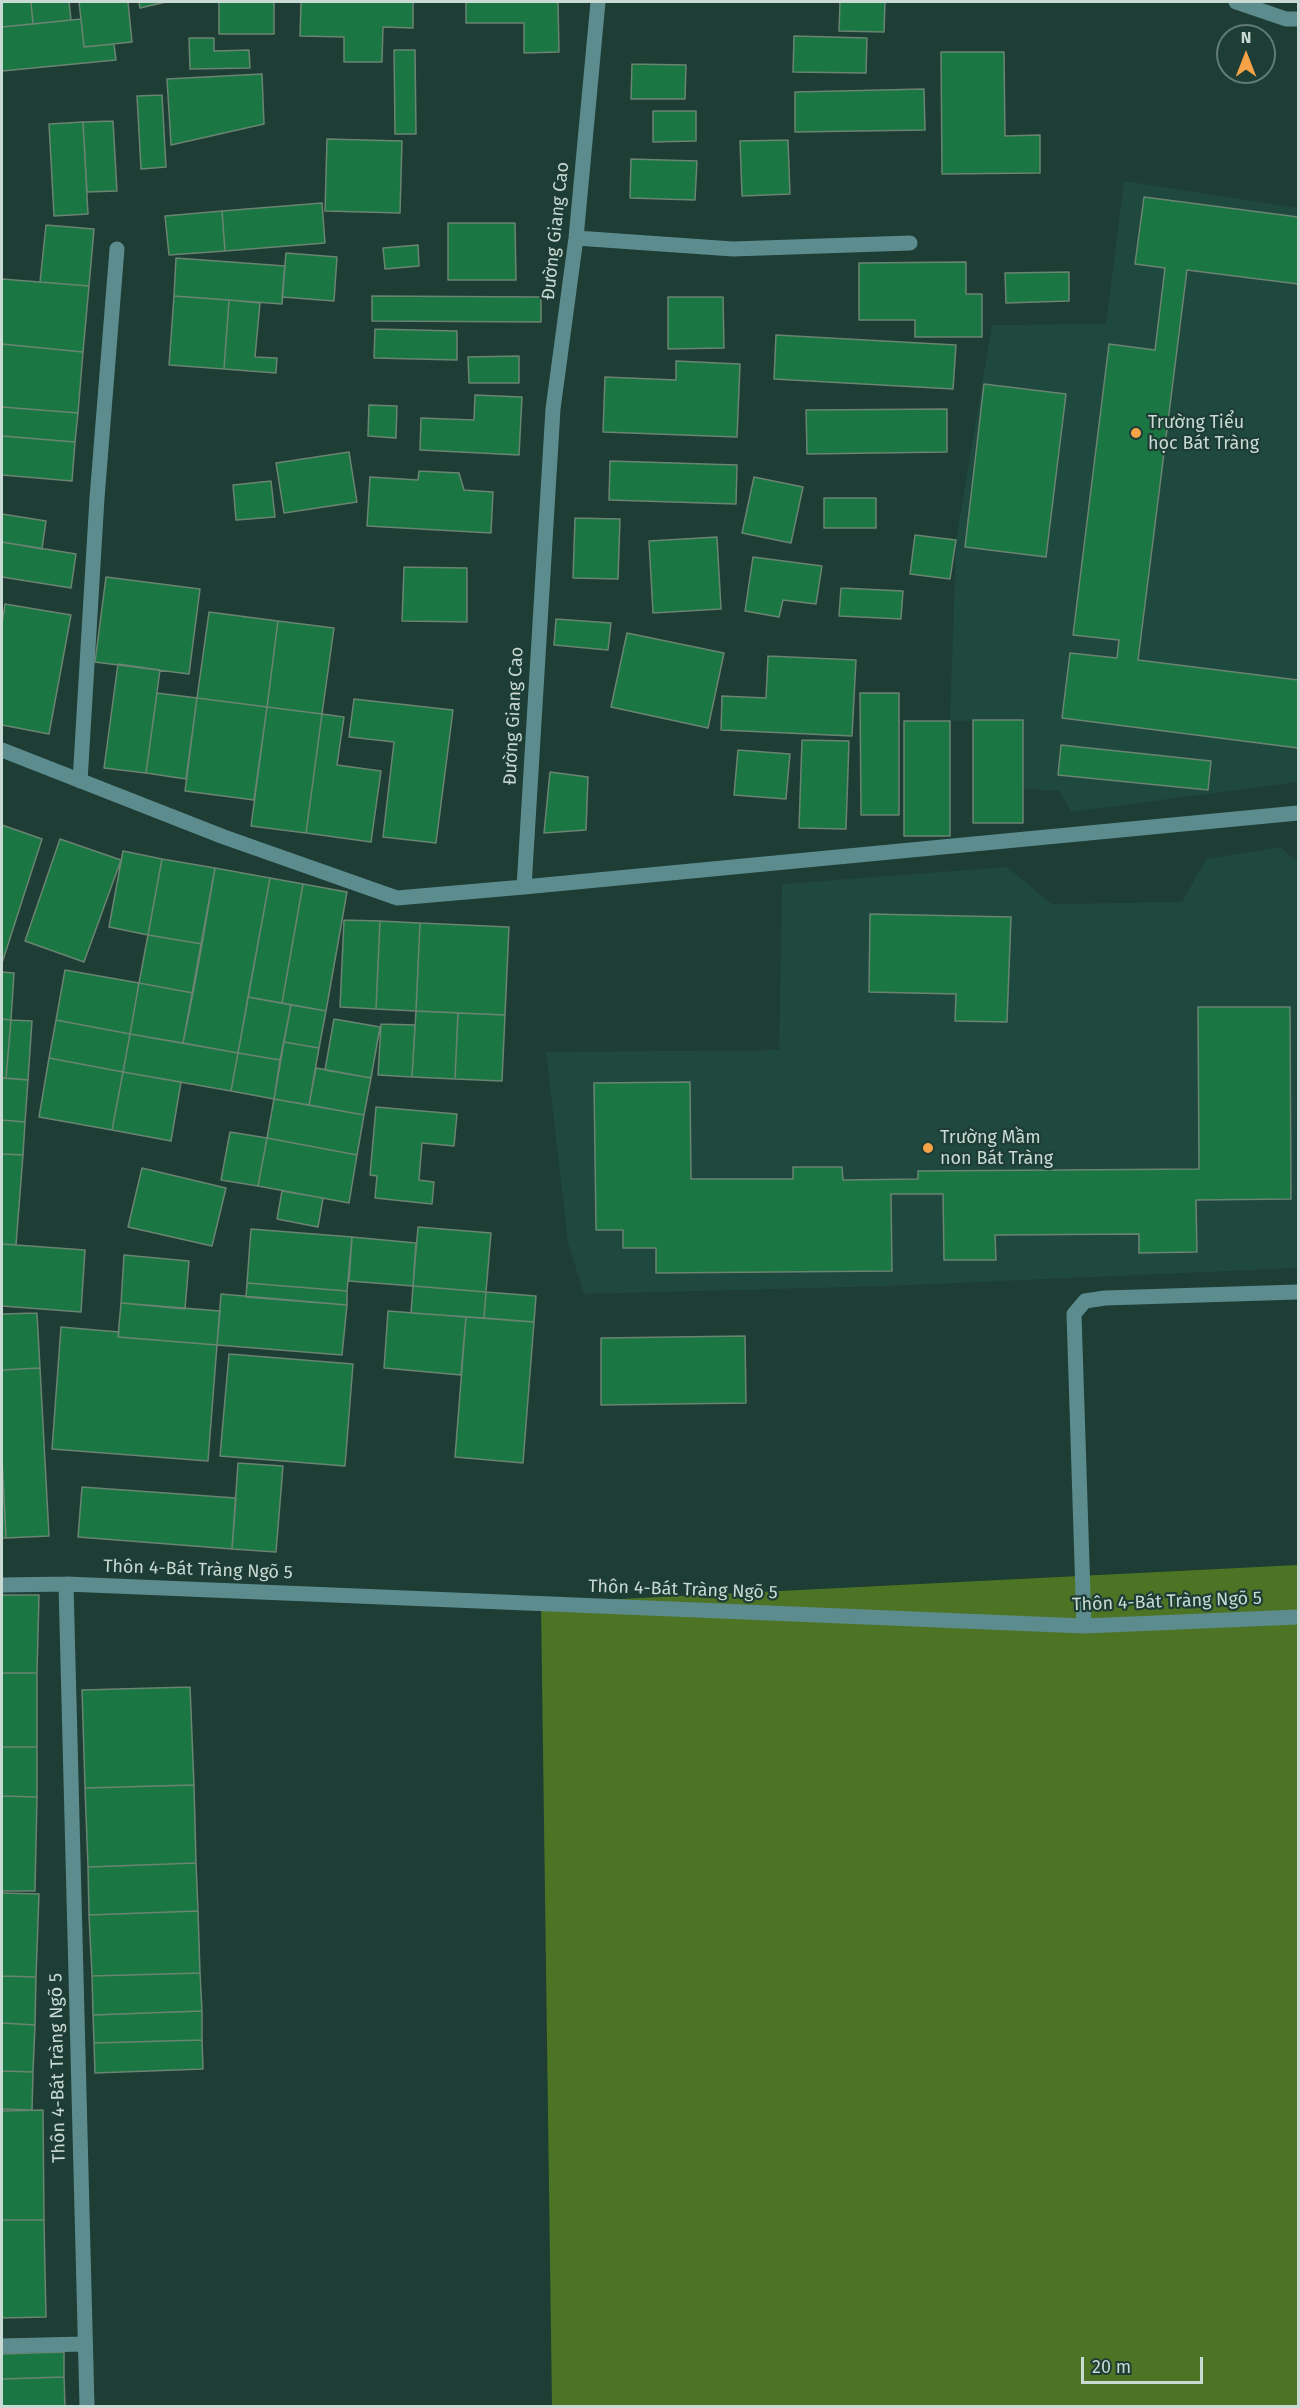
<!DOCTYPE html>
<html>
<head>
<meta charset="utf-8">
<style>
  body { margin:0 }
  #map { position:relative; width:1300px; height:2408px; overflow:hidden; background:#1e3d35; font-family:"Fira Sans",sans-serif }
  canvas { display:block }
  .frame { position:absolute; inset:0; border:3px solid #c9dad5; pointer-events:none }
  .north { position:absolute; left:1216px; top:24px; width:60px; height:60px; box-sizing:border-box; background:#1e3d35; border:2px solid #627c75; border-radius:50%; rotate:0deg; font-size:16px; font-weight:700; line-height:24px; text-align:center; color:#c9dad5 }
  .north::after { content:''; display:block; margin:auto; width:21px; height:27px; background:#f6a247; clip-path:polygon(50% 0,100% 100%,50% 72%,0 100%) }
  .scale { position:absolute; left:1081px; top:2357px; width:122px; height:27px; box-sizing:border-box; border:3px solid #c9dad5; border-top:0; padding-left:8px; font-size:18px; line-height:21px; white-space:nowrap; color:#c9dad5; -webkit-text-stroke:4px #1e3d35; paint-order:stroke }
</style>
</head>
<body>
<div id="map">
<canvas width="1300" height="2408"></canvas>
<div class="frame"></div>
<div class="north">N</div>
<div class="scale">20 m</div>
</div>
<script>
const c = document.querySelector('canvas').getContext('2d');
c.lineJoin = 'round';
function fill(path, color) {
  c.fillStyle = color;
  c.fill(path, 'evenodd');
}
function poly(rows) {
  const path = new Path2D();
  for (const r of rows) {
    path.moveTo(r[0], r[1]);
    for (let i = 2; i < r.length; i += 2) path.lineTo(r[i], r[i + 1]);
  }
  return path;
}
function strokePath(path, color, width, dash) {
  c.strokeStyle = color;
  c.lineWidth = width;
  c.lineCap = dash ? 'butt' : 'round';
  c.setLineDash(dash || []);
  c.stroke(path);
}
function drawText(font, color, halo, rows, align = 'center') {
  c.font = font + ' "Fira Sans",sans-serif';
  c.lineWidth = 4.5;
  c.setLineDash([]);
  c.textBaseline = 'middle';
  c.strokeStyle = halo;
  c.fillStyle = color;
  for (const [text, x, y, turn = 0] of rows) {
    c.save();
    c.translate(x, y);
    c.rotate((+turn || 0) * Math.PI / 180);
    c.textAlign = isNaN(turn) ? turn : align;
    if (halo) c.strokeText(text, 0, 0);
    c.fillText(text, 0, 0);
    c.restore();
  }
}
const built = poly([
  [1124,181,1298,208,1298,782,1071,812,1060,791,1023,789,1023,720,950,721,956,540,992,325,1106,324],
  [1280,847,1298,862,1298,1268,889,1286,584,1294,568,1243,546,1052,779,1050,782,884,1007,867,1052,904,1182,902,1206,859]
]);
const forest = poly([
  [1298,1565,1298,2406,552,2406,541,1603]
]);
const building = poly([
  [2,2,31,2,33,24,2,27,2,2],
  [31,2,69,2,71,20,33,24,31,2],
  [79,2,128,2,132,42,84,47,79,2],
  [139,2,166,2,140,8,139,2],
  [219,2,274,2,274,34,219,34,219,2],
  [301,2,413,2,413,28,383,27,382,62,344,62,344,37,300,36,301,2],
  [466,2,558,2,559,52,524,53,524,23,466,23,466,2],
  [840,2,885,2,884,32,839,31,840,2],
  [81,19,84,47,114,44,116,60,2,71,2,27,81,19],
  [794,36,867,38,866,73,793,72,794,36],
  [189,38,214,38,214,51,249,50,250,68,190,69,189,38],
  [394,50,415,50,416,134,395,134,394,50],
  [941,52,1004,52,1005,136,1040,135,1040,173,942,174,941,52],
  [632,64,686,65,685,99,631,99,632,64],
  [262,74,264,124,171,145,167,79,262,74],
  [924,89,925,130,795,132,795,92,924,89],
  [162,95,166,167,141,169,137,96,162,95],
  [653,111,696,111,696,141,653,142,653,111],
  [113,121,117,191,87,192,83,122,113,121],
  [83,122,88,214,54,216,49,124,83,122],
  [327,139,402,141,400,213,325,211,327,139],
  [788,140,790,194,742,196,740,141,788,140],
  [631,159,697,161,695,200,630,198,631,159],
  [1144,197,1298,217,1298,284,1187,270,1138,660,1298,680,1298,748,1062,718,1070,653,1117,658,1119,640,1073,635,1109,344,1155,350,1165,268,1135,264,1144,197],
  [322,203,325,243,225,251,222,211,322,203],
  [222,211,225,251,169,255,165,216,222,211],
  [448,223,515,223,516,280,448,280,448,223],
  [46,225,94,229,89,286,40,282,46,225],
  [418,245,419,266,385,269,383,248,418,245],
  [286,253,337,257,334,301,282,297,286,253],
  [176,258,285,266,282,304,174,296,176,258],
  [966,262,966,294,982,294,982,337,915,337,915,320,859,320,859,263,966,262],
  [1069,272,1069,301,1006,303,1005,273,1069,272],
  [2,279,89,286,83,352,2,344,2,279],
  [174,296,229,300,224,369,169,365,174,296],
  [372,296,541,297,541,322,372,321,372,296],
  [668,297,723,297,724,348,668,349,668,297],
  [229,300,260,303,255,357,277,358,276,373,224,369,229,300],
  [375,329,457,331,457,360,374,358,375,329],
  [776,335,956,345,953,389,774,379,776,335],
  [2,344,83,352,78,413,2,407,2,344],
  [519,356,519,383,469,383,468,357,519,356],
  [676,361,740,364,737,437,603,432,605,377,676,380,676,361],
  [984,384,1066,394,1046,557,965,547,984,384],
  [475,395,522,397,519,455,420,450,421,418,474,420,475,395],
  [369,405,397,406,396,438,368,436,369,405],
  [2,407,78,413,75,442,2,436,2,407],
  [947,409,947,452,807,454,806,410,947,409],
  [2,436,75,442,72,481,2,475,2,436],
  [349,452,357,502,284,513,276,463,349,452],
  [610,461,737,465,736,504,609,500,610,461],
  [419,471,459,473,464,490,493,492,491,533,367,526,370,477,418,480,419,471],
  [754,477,803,487,791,543,742,533,754,477],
  [271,481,275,517,236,520,233,485,271,481],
  [824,498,876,498,876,528,824,528,824,498],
  [2,514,46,521,42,549,2,542,2,514],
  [575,518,620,519,618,579,573,578,575,518],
  [915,535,956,540,950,579,910,574,915,535],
  [717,537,721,609,653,613,649,541,717,537],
  [2,542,76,554,71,588,2,577,2,542],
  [753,557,822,566,816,604,783,600,779,617,745,611,753,557],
  [404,567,467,568,467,622,402,621,404,567],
  [106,577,200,589,189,674,95,662,106,577],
  [841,588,903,591,901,619,839,616,841,588],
  [5,604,71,615,49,734,2,725,2,624,5,604],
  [209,612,278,621,267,707,197,698,209,612],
  [556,619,611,623,608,650,554,645,556,619],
  [278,621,334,628,322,714,267,707,278,621],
  [627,633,724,653,708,728,611,707,627,633],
  [768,656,856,660,852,736,721,730,722,696,766,698,768,656],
  [118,664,160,670,146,773,104,768,118,664],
  [157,693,197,698,186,779,146,773,157,693],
  [860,693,899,693,899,815,861,815,860,693],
  [197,698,267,707,254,800,185,791,197,698],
  [354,699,453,710,436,843,383,837,394,742,349,737,354,699],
  [267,707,322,714,306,833,251,826,267,707],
  [322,714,344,717,337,765,381,771,371,842,306,833,322,714],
  [973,720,1023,720,1023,823,973,823,973,720],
  [904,721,950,721,950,836,904,836,904,721],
  [802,740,849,741,846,829,799,828,802,740],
  [1061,745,1211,761,1208,790,1058,775,1061,745],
  [738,750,790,754,786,799,734,795,738,750],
  [550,772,588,777,586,830,544,833,550,772],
  [2,825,42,839,2,963,2,825],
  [60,839,121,860,84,962,25,941,60,839],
  [123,851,162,859,148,935,109,927,123,851],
  [162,859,215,868,202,944,148,935,162,859],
  [215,868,270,878,238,1053,183,1043,215,868],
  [270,878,303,884,282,1003,248,997,270,878],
  [303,884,347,892,326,1011,282,1003,303,884],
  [870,914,1011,917,1007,1022,955,1021,956,994,869,992,870,914],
  [344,920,380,921,376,1009,340,1007,344,920],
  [380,921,420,923,416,1011,376,1009,380,921],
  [420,923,509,927,505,1015,416,1011,420,923],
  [148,935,202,944,193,993,139,983,148,935],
  [65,970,139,983,130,1034,56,1020,65,970],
  [2,972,14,973,11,1020,2,1019,2,972],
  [139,983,193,993,183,1043,130,1034,139,983],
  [248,997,291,1005,280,1060,238,1053,248,997],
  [291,1005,326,1011,319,1048,284,1042,291,1005],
  [1198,1007,1290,1007,1291,1199,1196,1200,1197,1252,1139,1253,1139,1234,995,1235,996,1260,944,1260,943,1194,891,1194,892,1271,656,1273,656,1248,623,1248,623,1230,596,1230,594,1083,690,1082,691,1179,793,1179,793,1167,842,1167,843,1180,918,1179,918,1171,1199,1169,1198,1007],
  [416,1011,458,1013,455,1079,412,1077,416,1011],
  [458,1013,505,1015,502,1081,455,1079,458,1013],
  [2,1019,11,1020,6,1078,2,1078,2,1019],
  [334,1019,380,1027,371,1078,325,1070,334,1019],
  [11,1020,32,1021,28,1080,6,1078,11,1020],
  [56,1020,130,1034,123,1072,49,1058,56,1020],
  [381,1024,415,1025,412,1077,378,1075,381,1024],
  [130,1034,238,1053,231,1091,123,1072,130,1034],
  [284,1042,319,1048,309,1105,274,1099,284,1042],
  [238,1053,280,1060,274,1099,231,1091,238,1053],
  [49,1058,123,1072,112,1130,39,1117,49,1058],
  [316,1068,371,1078,364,1115,309,1105,316,1068],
  [123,1072,181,1082,171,1141,112,1130,123,1072],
  [2,1078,28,1080,25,1122,2,1120,2,1078],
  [274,1099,364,1115,357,1155,267,1138,274,1099],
  [376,1107,457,1114,454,1146,422,1143,419,1180,434,1182,432,1204,375,1198,377,1176,370,1175,376,1107],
  [2,1120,25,1122,23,1155,2,1154,2,1120],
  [230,1132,267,1138,258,1186,221,1180,230,1132],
  [267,1138,357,1155,349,1203,258,1186,267,1138],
  [2,1154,23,1155,16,1245,2,1244,2,1154],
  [142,1168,226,1188,212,1246,128,1227,142,1168],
  [282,1191,323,1198,318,1227,277,1219,282,1191],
  [418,1227,491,1233,486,1292,413,1286,418,1227],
  [251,1229,352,1237,347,1291,247,1283,251,1229],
  [352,1237,416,1243,413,1286,349,1281,352,1237],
  [2,1244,85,1250,81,1312,2,1306,2,1244],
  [124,1255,189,1261,185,1309,121,1303,124,1255],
  [247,1283,347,1291,347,1305,246,1297,247,1283],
  [413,1286,486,1292,484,1318,411,1313,413,1286],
  [486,1292,536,1296,534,1322,484,1318,486,1292],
  [221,1294,347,1305,342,1355,217,1345,221,1294],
  [121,1303,220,1311,217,1345,118,1337,121,1303],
  [388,1311,466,1317,461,1375,384,1368,388,1311],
  [37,1313,40,1368,2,1370,2,1314,37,1313],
  [466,1317,534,1322,523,1463,455,1457,466,1317],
  [61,1327,119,1332,118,1337,217,1345,208,1461,52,1449,61,1327],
  [745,1336,746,1403,601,1405,601,1338,745,1336],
  [229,1354,353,1364,345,1466,220,1456,229,1354],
  [40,1368,49,1536,6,1538,2,1458,2,1370,40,1368],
  [2,1458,6,1538,2,1538,2,1458],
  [238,1463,283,1466,276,1552,232,1549,238,1463],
  [82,1487,236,1498,232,1549,78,1537,82,1487],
  [2,1595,39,1595,37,1673,2,1673,2,1595],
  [2,1673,37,1673,37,1747,2,1747,2,1673],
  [190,1687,194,1785,85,1788,82,1690,190,1687],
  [2,1747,37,1747,37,1797,2,1796,2,1747],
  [194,1785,196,1863,88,1867,85,1788,194,1785],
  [2,1796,37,1797,35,1891,2,1891,2,1796],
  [196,1863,198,1911,89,1915,88,1867,196,1863],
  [2,1893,39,1894,36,1977,2,1976,2,1893],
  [198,1911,200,1973,92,1976,89,1915,198,1911],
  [200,1973,202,2011,93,2015,92,1976,200,1973],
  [2,1976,36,1977,35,2025,2,2023,2,1976],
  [202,2011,202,2040,94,2043,93,2015,202,2011],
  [2,2023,35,2025,33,2072,2,2071,2,2023],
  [202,2040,203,2069,95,2073,94,2043,202,2040],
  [2,2071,33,2072,32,2110,2,2109,2,2071],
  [43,2110,44,2220,2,2220,2,2111,43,2110],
  [2,2220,44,2220,46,2317,2,2318,2,2220],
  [64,2352,64,2377,2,2379,2,2354,64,2352],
  [64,2377,65,2406,2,2406,2,2379,64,2377]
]);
const minor = poly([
  [1236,2,1286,19,1298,19],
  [576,238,733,249,910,243],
  [2,750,224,837,397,898,524,887,553,409,576,238,598,2],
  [80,781,97,498,117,249],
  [524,887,1298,813],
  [66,1584,87,2406],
  [2,1585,66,1584,1084,1626,1298,1617],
  [1084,1626,1074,1314,1085,1301,1105,1298,1298,1292],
  [2,2346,84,2344]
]);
const markers = [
  [1136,433,6,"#f6a247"],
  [928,1148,6,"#f6a247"]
];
const streetNames = [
  ["Đường Giang Cao",556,231,-84],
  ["Đường Giang Cao",514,716,-87],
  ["Thôn 4-Bát Tràng Ngõ 5",198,1570,2],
  ["Thôn 4-Bát Tràng Ngõ 5",683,1590,2],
  ["Thôn 4-Bát Tràng Ngõ 5",1167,1602,-2],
  ["Thôn 4-Bát Tràng Ngõ 5",58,2068,-91]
];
const poiNames = [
  ["Trường Tiểu",1148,423],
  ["học Bát Tràng",1148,444],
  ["Trường Mầm",940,1138],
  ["non Bát Tràng",940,1159]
];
fill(built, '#1f483f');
fill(forest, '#4d7425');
fill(building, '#1a7744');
strokePath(building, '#6b8472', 1.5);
strokePath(minor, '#5c8c8e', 15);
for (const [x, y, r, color] of markers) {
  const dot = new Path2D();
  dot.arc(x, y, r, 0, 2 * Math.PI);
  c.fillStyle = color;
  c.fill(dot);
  strokePath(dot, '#1e3d35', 2);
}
drawText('18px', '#c9dad5', '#1e3d35', streetNames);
drawText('18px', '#c9dad5', '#1e3d35', poiNames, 'left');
</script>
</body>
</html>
